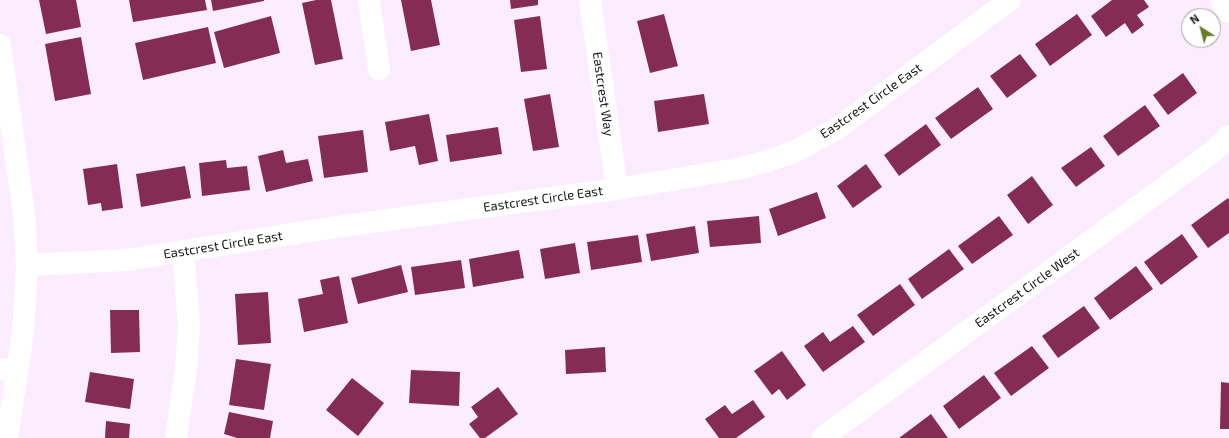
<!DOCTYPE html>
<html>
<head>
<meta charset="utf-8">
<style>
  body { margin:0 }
  #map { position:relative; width:1229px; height:438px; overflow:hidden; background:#fbedff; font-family:"Exo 2",sans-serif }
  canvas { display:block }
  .north { position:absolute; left:1181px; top:8px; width:40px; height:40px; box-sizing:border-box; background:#fff; border:1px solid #a3a1a4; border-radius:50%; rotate:324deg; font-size:11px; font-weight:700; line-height:16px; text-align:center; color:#1a141c }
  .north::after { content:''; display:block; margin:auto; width:14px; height:18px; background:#6a7b2a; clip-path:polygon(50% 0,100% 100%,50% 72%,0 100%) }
</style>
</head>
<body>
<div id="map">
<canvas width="1229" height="438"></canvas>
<div class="north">N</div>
</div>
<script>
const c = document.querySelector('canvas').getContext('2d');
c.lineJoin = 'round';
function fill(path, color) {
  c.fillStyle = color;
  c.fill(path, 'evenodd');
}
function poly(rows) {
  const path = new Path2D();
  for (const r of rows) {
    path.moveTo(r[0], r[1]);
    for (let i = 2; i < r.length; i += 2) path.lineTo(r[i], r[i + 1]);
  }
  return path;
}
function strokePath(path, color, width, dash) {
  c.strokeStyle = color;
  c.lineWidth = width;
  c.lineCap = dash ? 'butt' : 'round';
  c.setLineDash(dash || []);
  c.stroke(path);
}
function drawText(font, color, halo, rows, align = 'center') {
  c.font = font + ' "Exo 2",sans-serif';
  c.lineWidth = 4;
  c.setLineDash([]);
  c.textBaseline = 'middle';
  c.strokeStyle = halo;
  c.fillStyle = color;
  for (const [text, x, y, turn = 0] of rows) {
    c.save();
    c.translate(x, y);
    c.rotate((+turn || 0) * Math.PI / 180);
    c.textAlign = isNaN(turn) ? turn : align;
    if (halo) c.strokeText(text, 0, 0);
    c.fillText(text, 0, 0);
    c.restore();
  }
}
const building = poly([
  [39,0,76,0,81,27,46,34],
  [129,0,205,0,207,10,133,22],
  [211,0,264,0,264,1,213,11],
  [316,0,331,0,343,59,315,65,302,3],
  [401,0,431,0,440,45,411,51],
  [510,0,538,0,538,5,511,9],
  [1112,0,1144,0,1149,7,1137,15,1144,25,1132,34,1125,23,1106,37,1091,16],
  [664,14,678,66,650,73,637,21],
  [1077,14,1092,35,1050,66,1035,44],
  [271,16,280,53,224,68,214,32],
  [540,16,547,69,521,72,514,20],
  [208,27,216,63,143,80,135,43],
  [81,37,91,94,55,101,45,44],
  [1020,54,1037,76,1007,98,990,76],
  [1183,73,1197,93,1168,115,1153,95],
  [978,87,993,109,951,139,935,118],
  [550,94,559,147,533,151,524,99],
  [704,94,709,124,658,132,654,101],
  [1145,105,1160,126,1118,156,1103,136],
  [429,114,438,161,419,165,415,146,390,151,385,122],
  [926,124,941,145,899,176,884,155],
  [498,127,502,154,450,162,446,135],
  [363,130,368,172,324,178,318,136],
  [1091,147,1105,166,1076,187,1061,168],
  [283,150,286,163,308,159,313,181,266,192,258,156],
  [226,160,227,168,247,166,250,190,202,196,199,163],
  [117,164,123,208,102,211,101,203,88,205,83,169],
  [866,164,882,187,853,208,837,186],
  [185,166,191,198,141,207,136,174],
  [1032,176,1053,205,1028,224,1007,195],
  [817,192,826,218,778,236,769,209],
  [1228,198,1229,200,1229,233,1208,248,1191,225],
  [759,216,761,243,710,247,707,221],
  [999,216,1013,235,972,264,958,246],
  [695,226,699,253,651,261,646,234],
  [1182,234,1198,257,1161,285,1144,262],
  [638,235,642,262,591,270,587,242],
  [575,243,580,273,545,279,540,249],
  [949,249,964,269,922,299,908,279],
  [519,250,524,278,473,287,469,259],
  [461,260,465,288,415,295,411,267],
  [401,265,408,292,358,304,351,278],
  [1136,266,1153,289,1110,320,1094,298],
  [339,276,348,323,304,332,298,299,323,294,320,280],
  [900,284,915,305,873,336,857,315],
  [268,292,271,343,238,345,235,294],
  [1084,306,1100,328,1058,358,1042,336],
  [110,310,139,310,140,352,111,353],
  [853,326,865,342,823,372,804,346,823,332,830,342],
  [1032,346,1049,368,1011,396,994,373],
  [605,347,606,372,566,374,565,350],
  [782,351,806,385,787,400,779,389,772,395,754,371],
  [236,359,271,364,264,410,229,405],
  [411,370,460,372,459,406,409,403],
  [90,372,134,379,130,409,85,402],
  [984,375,1001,398,959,429,943,406],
  [352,378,384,403,358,436,326,410],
  [1221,382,1229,383,1229,429,1220,429],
  [498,387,518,414,485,438,480,438,469,424,478,417,471,407],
  [753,400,765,417,736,438,719,438,705,419,725,405,732,414],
  [229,412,273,421,270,438,237,438,224,434],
  [931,414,948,438,899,438],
  [106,421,130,424,129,438,105,438]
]);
const minor = poly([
  [369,0,379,69],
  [590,0,617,189],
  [1221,0,1229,12],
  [27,265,126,260,336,227,617,189,742,168,764,162,792,153,838,128,1010,0],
  [0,369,17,371],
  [176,438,186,369,189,326,183,251],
  [822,438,1214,151,1229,136]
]);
const major = poly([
  [0,45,24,214,27,265,23,333,7,438]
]);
const streetNames = [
  ["Eastcrest Way",603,94,82],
  ["Eastcrest Circle East",871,101,-35],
  ["Eastcrest Circle East",543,199,-8],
  ["Eastcrest Circle East",223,245,-9],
  ["Eastcrest Circle West",1027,288,-36]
];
fill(building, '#852c55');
strokePath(minor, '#fff', 22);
strokePath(major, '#fff', 22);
drawText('13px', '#1a141c', '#fff', streetNames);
</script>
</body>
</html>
